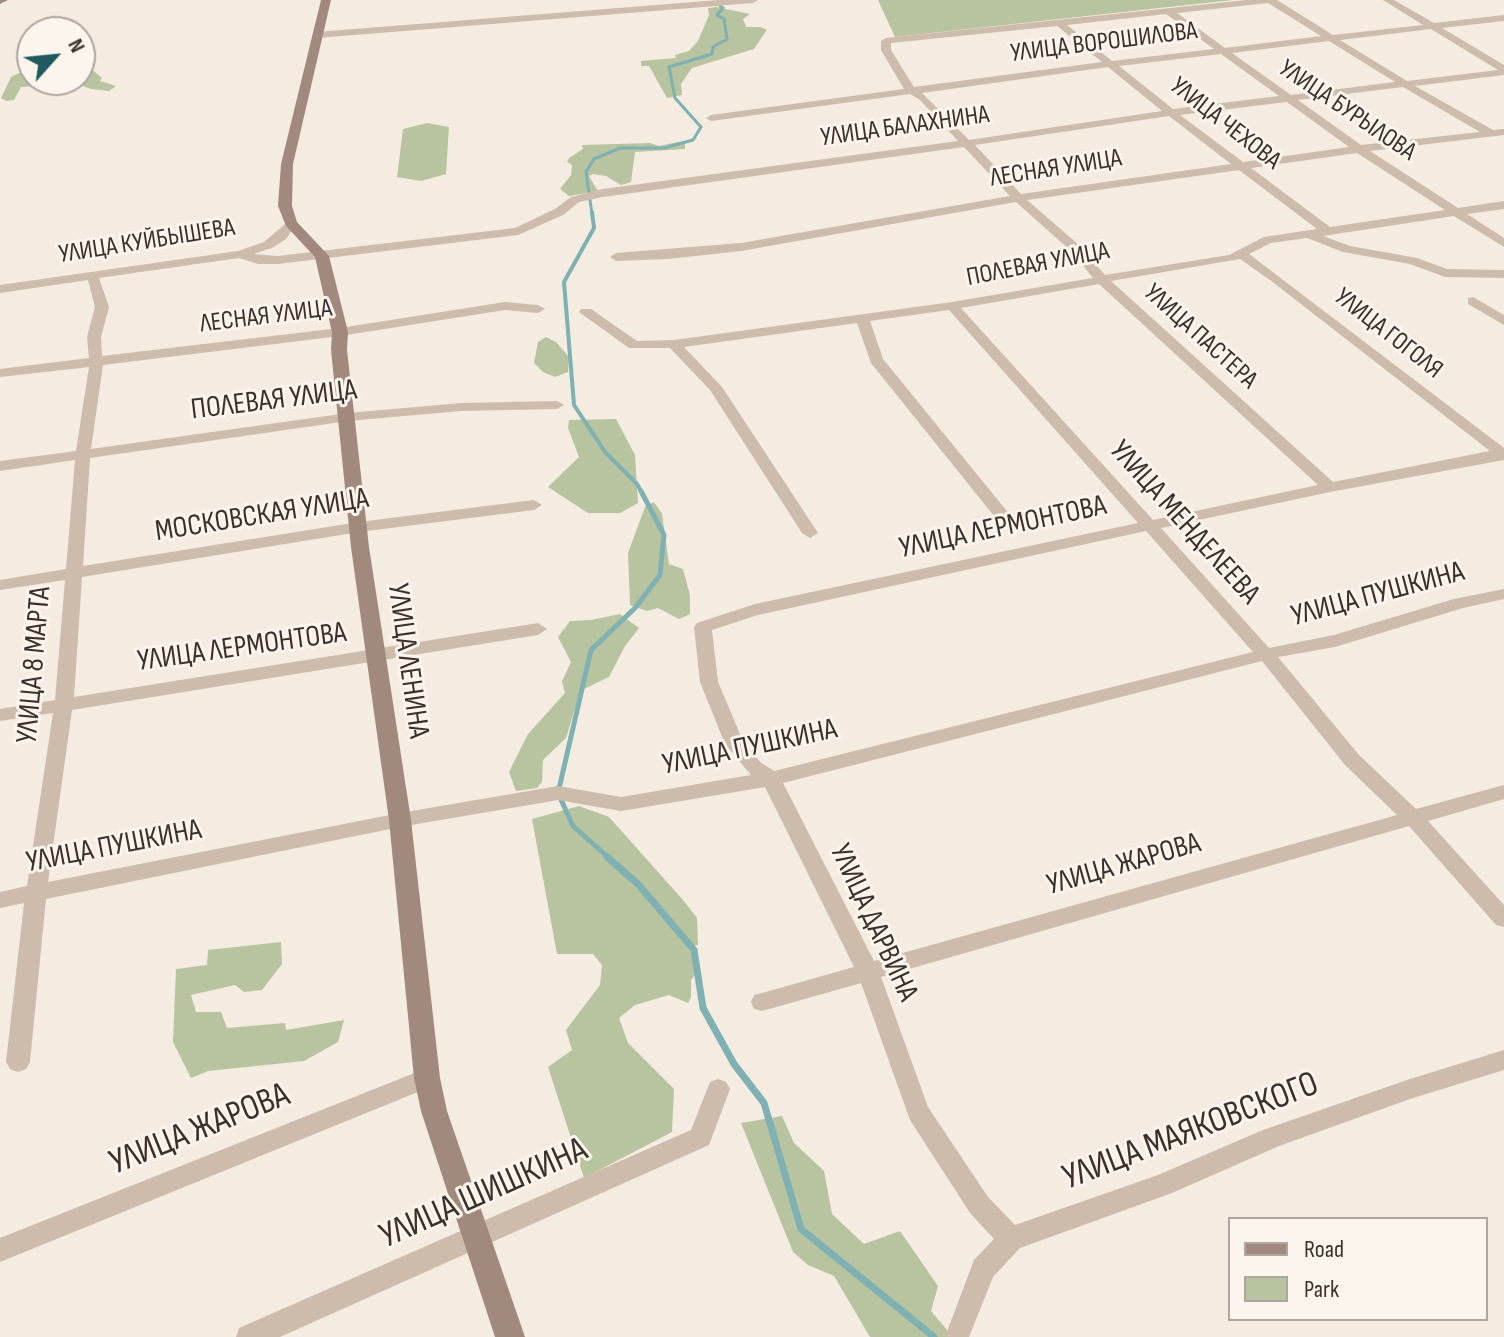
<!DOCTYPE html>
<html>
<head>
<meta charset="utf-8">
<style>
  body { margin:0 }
  #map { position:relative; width:1504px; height:1337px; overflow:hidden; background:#f4ebe1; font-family:"Sofia Sans Condensed",sans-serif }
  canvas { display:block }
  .legend { position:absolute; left:1228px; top:1217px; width:260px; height:104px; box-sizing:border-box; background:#fbf5ee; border:2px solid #aea6a0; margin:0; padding:10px 14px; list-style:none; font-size:24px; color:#3b302b }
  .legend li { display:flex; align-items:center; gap:16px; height:40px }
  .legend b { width:40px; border:2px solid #aea6a0 }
  .north { position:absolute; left:16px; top:16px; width:80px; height:80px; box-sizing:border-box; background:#fbf5ee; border:2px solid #aea6a0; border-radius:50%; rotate:63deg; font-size:22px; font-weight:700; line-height:32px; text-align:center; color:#3b302b }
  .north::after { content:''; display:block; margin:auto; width:28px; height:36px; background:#1f5a5e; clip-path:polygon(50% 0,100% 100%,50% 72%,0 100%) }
</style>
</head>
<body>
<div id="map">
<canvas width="1504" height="1337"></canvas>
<ul class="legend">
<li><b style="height:10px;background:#a18a7d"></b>Road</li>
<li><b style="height:22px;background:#b8c4a0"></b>Park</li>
</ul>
<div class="north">N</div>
</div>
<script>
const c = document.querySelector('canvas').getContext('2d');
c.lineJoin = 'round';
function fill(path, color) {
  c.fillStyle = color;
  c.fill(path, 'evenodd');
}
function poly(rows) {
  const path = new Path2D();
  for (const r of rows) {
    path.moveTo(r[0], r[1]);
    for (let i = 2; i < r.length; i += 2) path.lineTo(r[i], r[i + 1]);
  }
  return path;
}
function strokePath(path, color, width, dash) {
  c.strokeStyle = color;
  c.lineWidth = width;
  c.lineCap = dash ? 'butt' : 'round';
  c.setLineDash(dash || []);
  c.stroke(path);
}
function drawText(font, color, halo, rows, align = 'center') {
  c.font = font + ' "Sofia Sans Condensed",sans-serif';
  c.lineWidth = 6;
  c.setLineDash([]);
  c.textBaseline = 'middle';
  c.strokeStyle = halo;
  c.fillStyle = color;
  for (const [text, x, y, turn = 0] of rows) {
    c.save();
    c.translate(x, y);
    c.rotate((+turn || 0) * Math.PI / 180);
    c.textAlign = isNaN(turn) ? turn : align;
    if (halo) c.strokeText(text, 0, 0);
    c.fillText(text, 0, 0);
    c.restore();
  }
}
const green = poly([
  [878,0,1233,0,895,37],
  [716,7,750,14,743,19,746,27,760,27,767,30,764,34,754,49,692,68,681,84,682,95,667,98,649,66,641,66,641,61,676,58,675,55,689,51,698,41,709,15,708,8],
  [80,66,88,66,102,78,100,81,116,86,109,91,91,89,66,80,45,86,21,87,14,100,6,101,1,98,11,77,23,71,32,71,32,80,80,80],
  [427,123,449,127,446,174,421,181,397,177,403,129],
  [678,142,685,144,685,149,635,152,631,182,621,185,606,176,593,174,589,176,598,191,569,196,560,189,571,175,572,165,567,162,569,158,583,149,582,145,650,143,659,146],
  [546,337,556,342,569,357,568,372,555,377,543,372,534,363,538,342],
  [616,419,635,455,638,503,620,513,588,513,548,487,579,457,568,428,569,420],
  [654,502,662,514,669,564,683,569,690,595,690,614,679,619,658,608,647,611,630,605,628,553,645,507],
  [620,614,639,628,625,646,609,677,580,691,566,738,543,760,542,782,537,788,516,791,509,772,528,734,565,693,562,681,571,662,558,637,570,621,591,620],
  [579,806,609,817,683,900,697,918,698,945,687,947,693,955,696,974,691,980,691,997,688,1003,669,995,635,1005,619,1018,628,1043,674,1089,672,1132,584,1178,548,1067,572,1050,566,1030,600,985,602,965,593,954,557,954,532,819],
  [281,942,282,964,262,990,244,992,235,985,191,995,196,1012,221,1012,227,1028,285,1023,286,1030,344,1020,338,1042,304,1061,208,1071,191,1078,173,1042,176,969,207,965,208,950],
  [782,1116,794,1143,824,1171,832,1214,864,1244,900,1231,938,1286,931,1311,948,1331,947,1337,870,1337,834,1276,808,1265,793,1252,741,1123]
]);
const streamFar3 = poly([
  [592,214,586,172,594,159,620,148,664,148,693,140,701,127,675,98,669,67,712,54,713,47,727,39,724,19,717,15,723,8,719,5]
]);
const streamFar2 = poly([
  [592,212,594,228,564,282,574,405,605,452,637,484,642,493]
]);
const streamFar1 = poly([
  [610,859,573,826,558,793,591,650,635,608,660,575,664,535,641,491]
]);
const stream = poly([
  [607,857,638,884,694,950,703,1008,734,1064,764,1103,801,1229,934,1337]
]);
const street = poly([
  [719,0,758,0,753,3,317,38,312,35,317,32,719,0],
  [1246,0,1277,0,1333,35,1423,25,1383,0,1394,0,1434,23,1504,15,1504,21,1442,28,1504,65,1504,75,1415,86,1493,130,1504,129,1504,135,1370,151,1458,208,1504,201,1504,209,1467,214,1504,238,1504,247,1454,216,1323,236,1350,246,1417,258,1447,269,1504,270,1504,278,1445,277,1410,264,1343,252,1307,238,1271,243,1249,254,1504,448,1504,460,1330,492,1161,528,1269,648,1334,635,1454,599,1504,589,1504,599,1463,608,1335,647,1278,657,1359,755,1416,809,1504,785,1504,799,1428,821,1504,905,1504,927,1496,925,1409,826,881,977,928,1107,988,1197,1015,1225,1158,1175,1263,1130,1410,1079,1504,1050,1504,1070,1410,1099,1279,1146,1172,1193,1020,1248,993,1277,969,1337,945,1337,974,1260,994,1239,970,1213,910,1120,861,983,762,1011,754,1009,751,1002,754,995,762,993,854,967,765,787,621,811,558,800,400,827,46,899,30,1062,26,1069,18,1072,10,1069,6,1062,24,903,0,908,0,892,27,886,53,713,0,721,0,709,55,700,65,580,0,590,0,580,66,569,75,460,0,471,0,461,76,451,89,367,0,377,0,369,89,358,87,337,95,307,88,280,0,293,0,285,238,251,264,242,291,219,297,223,286,239,272,248,253,254,278,256,515,228,555,209,571,197,603,189,958,141,920,100,910,94,711,121,706,118,711,115,904,89,881,50,881,41,886,38,1246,0],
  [1268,3,1321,36,1225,48,1177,13,1268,3],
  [1166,14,1214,49,1112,61,1067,25,1166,14],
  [1057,26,1102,62,914,87,891,50,891,43,1057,26],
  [1431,29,1498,70,1407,81,1340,40,1431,29],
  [1329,41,1395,82,1291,95,1232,53,1329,41],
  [1221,54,1279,96,1173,109,1119,66,1221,54],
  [1108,67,1162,111,969,140,922,93,1108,67],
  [1403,87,1480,132,1361,145,1298,100,1403,87],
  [1287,102,1349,147,1243,162,1180,115,1287,102],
  [1169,116,1231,164,1021,194,975,145,1169,116],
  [964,147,1010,196,741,243,616,253,610,257,616,261,668,259,741,251,1016,202,1071,251,1093,278,952,302,674,340,637,341,591,309,581,309,579,312,629,348,670,348,710,390,802,533,810,538,818,533,722,387,684,347,857,323,871,363,994,516,1006,516,1008,513,1006,510,883,359,870,321,949,310,1138,523,755,604,697,623,694,627,700,682,725,744,751,775,621,797,558,786,400,813,48,882,72,710,538,635,547,629,538,623,74,697,82,577,359,532,534,510,542,505,534,500,359,522,83,566,90,458,348,421,461,411,557,409,564,405,557,401,461,403,348,413,91,449,103,365,340,336,505,310,538,313,545,309,538,305,505,302,340,328,102,356,101,337,109,307,99,278,239,258,258,264,278,264,518,235,563,215,579,202,603,197,964,147],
  [1357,153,1445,210,1330,227,1251,168,1357,153],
  [1239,170,1317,229,1264,237,1229,255,1105,275,1079,245,1027,200,1239,170],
  [1240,259,1270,280,1490,451,1333,482,1111,281,1240,259],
  [1099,284,1318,485,1153,520,961,308,1099,284],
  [1146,531,1253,652,774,771,760,762,743,741,718,682,712,630,758,615,1146,531],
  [1262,661,1345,765,1397,815,874,961,783,783,1262,661],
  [1473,297,1504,315,1504,325,1468,304,1468,298,1473,297],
  [427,1068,435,1071,439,1078,435,1085,0,1262,0,1238,427,1068],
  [718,1079,726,1082,730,1089,709,1145,280,1337,236,1337,239,1328,691,1130,710,1082,718,1079]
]);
const secondary = poly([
  [0,0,8,0,0,4,0,0],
  [321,0,331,0,293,164,292,206,297,222,329,256,348,332,347,350,369,547,411,820,440,1078,447,1111,525,1337,495,1337,421,1111,414,1078,389,820,351,547,331,350,332,332,315,257,286,226,278,206,281,164,321,0]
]);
const farStreetnames = [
  ["УЛИЦА ВОРОШИЛОВА",1104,43,-7],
  ["УЛИЦА БУРЫЛОВА",1347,111,34],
  ["УЛИЦА ЧЕХОВА",1225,124,38],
  ["УЛИЦА БАЛАХНИНА",905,127,-8],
  ["ЛЕСНАЯ УЛИЦА",1056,169,-9],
  ["УЛИЦА КУЙБЫШЕВА",147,242,-9],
  ["ПОЛЕВАЯ УЛИЦА",1038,265,-11],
  ["ЛЕСНАЯ УЛИЦА",266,317,-7],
  ["УЛИЦА ГОГОЛЯ",1388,334,38],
  ["УЛИЦА ПАСТЕРА",1200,337,42]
];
const streetNames = [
  ["ПОЛЕВАЯ УЛИЦА",274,401,-7],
  ["МОСКОВСКАЯ УЛИЦА",262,516,-9],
  ["УЛИЦА МЕНДЕЛЕЕВА",1184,523,48],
  ["УЛИЦА ЛЕРМОНТОВА",1003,528,-12],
  ["УЛИЦА ПУШКИНА",1378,595,-15],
  ["УЛИЦА ЛЕРМОНТОВА",242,648,-8],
  ["УЛИЦА ЛЕНИНА",407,661,82],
  ["УЛИЦА 8 МАРТА",35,665,-85],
  ["УЛИЦА ПУШКИНА",750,748,-12],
  ["УЛИЦА ПУШКИНА",114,847,-11],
  ["УЛИЦА ЖАРОВА",1124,865,-16],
  ["УЛИЦА ДАРВИНА",873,923,65]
];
const nearStreetnames = [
  ["УЛИЦА ЖАРОВА",200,1130,-22],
  ["УЛИЦА МАЯКОВСКОГО",1191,1132,-21],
  ["УЛИЦА ШИШКИНА",484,1194,-24]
];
fill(green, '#b8c4a0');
strokePath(streamFar3, '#7fb0b2', 3);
strokePath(streamFar2, '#7fb0b2', 4);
strokePath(streamFar1, '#7fb0b2', 5);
strokePath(stream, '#7fb0b2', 7);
fill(street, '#cdbbac');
fill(secondary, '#a18a7d');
drawText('26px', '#3b302b', '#fbf5ee', farStreetnames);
drawText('30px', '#3b302b', '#fbf5ee', streetNames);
drawText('36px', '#3b302b', '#fbf5ee', nearStreetnames);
</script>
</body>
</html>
